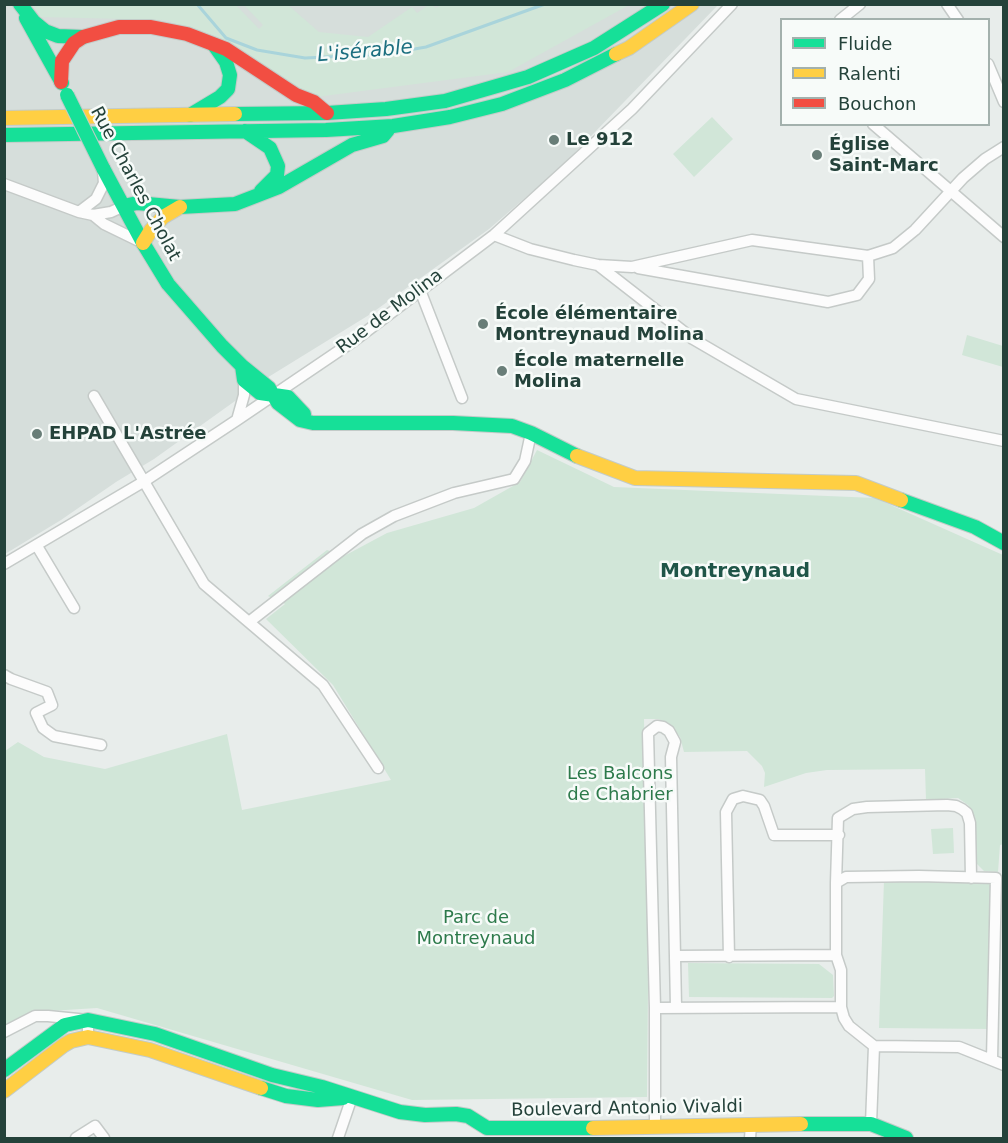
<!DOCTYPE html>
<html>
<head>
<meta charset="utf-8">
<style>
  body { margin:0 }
  #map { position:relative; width:1008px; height:1143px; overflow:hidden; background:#e8edeb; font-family:"DejaVu Sans",sans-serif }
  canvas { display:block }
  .frame { position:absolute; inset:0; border:6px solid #24423a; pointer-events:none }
  .legend { position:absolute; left:780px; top:18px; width:210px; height:108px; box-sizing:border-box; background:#f7fbf9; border:2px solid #a3b1ad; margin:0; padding:8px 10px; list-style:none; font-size:18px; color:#24423a }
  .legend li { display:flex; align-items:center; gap:12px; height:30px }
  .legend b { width:30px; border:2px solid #a3b1ad }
</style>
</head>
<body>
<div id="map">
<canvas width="1008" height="1143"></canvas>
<div class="frame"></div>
<ul class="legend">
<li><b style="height:8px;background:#16e098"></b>Fluide</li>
<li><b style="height:8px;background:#ffcf43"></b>Ralenti</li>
<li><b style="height:8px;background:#f24e42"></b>Bouchon</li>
</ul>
</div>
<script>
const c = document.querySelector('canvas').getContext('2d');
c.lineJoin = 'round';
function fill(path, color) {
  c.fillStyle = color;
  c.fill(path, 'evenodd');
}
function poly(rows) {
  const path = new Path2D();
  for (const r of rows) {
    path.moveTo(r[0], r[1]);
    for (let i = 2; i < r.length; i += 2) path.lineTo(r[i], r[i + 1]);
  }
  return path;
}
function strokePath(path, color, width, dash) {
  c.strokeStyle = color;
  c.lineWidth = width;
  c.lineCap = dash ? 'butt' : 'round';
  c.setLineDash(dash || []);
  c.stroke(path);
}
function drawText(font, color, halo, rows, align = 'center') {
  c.font = font + ' "DejaVu Sans",sans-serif';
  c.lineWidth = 5;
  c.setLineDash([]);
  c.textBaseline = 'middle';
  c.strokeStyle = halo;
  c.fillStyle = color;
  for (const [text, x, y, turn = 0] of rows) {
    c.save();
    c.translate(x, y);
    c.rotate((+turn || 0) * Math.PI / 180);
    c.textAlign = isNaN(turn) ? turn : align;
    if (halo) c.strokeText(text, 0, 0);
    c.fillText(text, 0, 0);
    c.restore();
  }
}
const built = poly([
  [5,5,718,5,562,166,489,229,369,315,270,376,154,459,116,482,61,520,5,554]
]);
const green = poly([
  [430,4,436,8,442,4,629,5,508,72,316,97,168,20,40,17,34,5,236,5,259,29,263,25,244,5,288,5,319,32,368,37,412,7,417,13],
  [712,117,733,139,694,177,673,154],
  [967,335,1003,346,1003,367,962,355],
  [537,450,614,487,875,498,1003,555,1004,844,1000,845,998,872,984,871,977,864,975,818,968,805,958,798,926,800,925,769,827,770,806,773,764,787,765,773,762,766,747,751,684,752,680,737,668,723,658,719,644,719,648,987,647,1097,412,1100,97,1008,34,1012,5,1027,5,751,18,742,44,757,105,769,227,734,242,810,391,780,333,685,266,619,285,604,268,596,327,550,344,556,387,533,474,508,520,482],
  [953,828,954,853,933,854,931,829],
  [884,880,990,880,991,1029,879,1028],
  [688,963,819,964,833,975,834,996,832,998,689,997]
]);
const stream = poly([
  [197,4,226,38,257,50,305,58,386,54,426,47,545,4]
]);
const street = poly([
  [947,4,958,20],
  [840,20,860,4],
  [988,64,1004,102],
  [873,124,1004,237],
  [4,184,79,212,93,215,104,224,143,243],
  [79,212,96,199,104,183,103,171],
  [93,215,111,212,124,206],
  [494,235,530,249,574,260,598,265,632,267,752,240,868,256,893,248,915,230,963,178,985,159,1004,147],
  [598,265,693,339,796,399,1004,441],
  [638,268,828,302,857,295,869,279,868,256],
  [420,290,462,398],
  [94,396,204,584,323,685,378,768],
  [237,420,244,395,244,380],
  [37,546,74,608],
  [4,564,143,482,237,420,355,340,494,235,632,109,732,4],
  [249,622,362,534,394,516,454,493,514,479,525,461,531,433],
  [4,675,11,679,47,692,52,705,36,713,43,728,54,736,101,745],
  [836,883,838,818,853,809,867,807,947,805,956,806,962,809,967,813,970,823,971,878],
  [675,956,836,955],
  [729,957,726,812,733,799,743,796,760,800,764,806,774,835,839,835],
  [655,1008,648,733,657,726,663,727,669,731,675,742,671,757,676,1007],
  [4,1032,35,1016,48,1016,88,1020,88,1037],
  [874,1046,959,1047,1004,1065],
  [871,1124,874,1046,849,1026,844,1018,841,1007,841,970,836,955,836,883,846,877,919,876,996,878,992,1059],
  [655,1127,655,1008,841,1007],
  [76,1138,95,1126,104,1138],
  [338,1138,352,1097],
  [750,1138,751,1125]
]);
const fast = poly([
  [20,4,34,22,45,31,58,36,83,37],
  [26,18,62,83],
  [235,114,327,113,386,109,445,101,528,77,594,48,663,4],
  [190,115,220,97,228,89,230,75,226,62,214,45],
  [245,131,270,148,278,166,277,175,261,191],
  [4,135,326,130,393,126,450,117,502,104,565,80,616,54],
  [103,168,143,243,168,284,222,346,242,366,269,388,278,403,300,420,313,423,453,423,512,426,531,433,577,456],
  [124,206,137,203,180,207,235,204,279,187,352,145,383,136,388,130],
  [242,366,244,380,260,393,288,397,304,414],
  [901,500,975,527,1004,543],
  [4,1070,65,1025,88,1020,155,1034,272,1075,322,1087,400,1112,425,1115,456,1114,468,1116,487,1128,593,1128],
  [261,1088,286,1096,318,1100,343,1098],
  [801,1124,871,1124,906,1138]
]);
const slow = poly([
  [616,54,629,48,692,4],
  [4,118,235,114],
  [143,243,151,230,163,217,180,207],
  [577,456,635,478,856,483,901,500],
  [4,1091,64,1045,71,1041,88,1037,150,1050,261,1088],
  [593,1128,801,1124]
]);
const jam = poly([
  [61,82,62,61,74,43,83,37,119,27,151,27,187,34,226,49,296,95,314,102,327,113]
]);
const fastBridge = poly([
  [67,95,103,168]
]);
const markers = [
  [554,140,6,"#697e78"],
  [817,155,6,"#697e78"],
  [483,324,6,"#697e78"],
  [502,371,6,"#697e78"],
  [37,434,6,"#697e78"]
];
const poiNames = [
  ["Le 912",566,140],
  ["Église",829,145],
  ["Saint-Marc",829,166],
  ["École élémentaire",495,314],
  ["Montreynaud Molina",495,335],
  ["École maternelle",514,361],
  ["Molina",514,382],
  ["EHPAD L'Astrée",49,434]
];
const streetNames = [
  ["Rue Charles Cholat",135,184,62],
  ["Rue de Molina",390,312,-37],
  ["Boulevard Antonio Vivaldi",627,1109,-1]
];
const parkNames = [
  ["Les Balcons",620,774],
  ["de Chabrier",620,795],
  ["Parc de",476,918],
  ["Montreynaud",476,939]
];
const waterNames = [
  ["L'isérable",365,52,-5]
];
const neighbourhoodNames = [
  ["Montreynaud",735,572]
];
fill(built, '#d6dedb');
fill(green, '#d1e6d8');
strokePath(stream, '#a9d4db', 3);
strokePath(street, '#c5cac8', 13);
strokePath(fast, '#c3cbc8', 16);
strokePath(slow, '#c3cbc8', 16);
strokePath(jam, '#c3cbc8', 16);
strokePath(street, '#fcfcfc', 10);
strokePath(fast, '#16e098', 14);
strokePath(slow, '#ffcf43', 14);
strokePath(jam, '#f24e42', 14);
strokePath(fastBridge, '#c3cbc8', 16, []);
strokePath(fastBridge, '#16e098', 14);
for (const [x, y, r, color] of markers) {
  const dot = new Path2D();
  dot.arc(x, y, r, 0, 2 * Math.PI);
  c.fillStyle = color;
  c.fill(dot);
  strokePath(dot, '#f7fbf9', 2);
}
drawText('bold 18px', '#24423a', '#f7fbf9', poiNames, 'left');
drawText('18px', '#24423a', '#f7fbf9', streetNames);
drawText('18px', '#2d7a4b', '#f7fbf9', parkNames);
drawText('italic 20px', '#1c6f80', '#f7fbf9', waterNames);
drawText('bold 20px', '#1f5548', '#f7fbf9', neighbourhoodNames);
</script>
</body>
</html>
